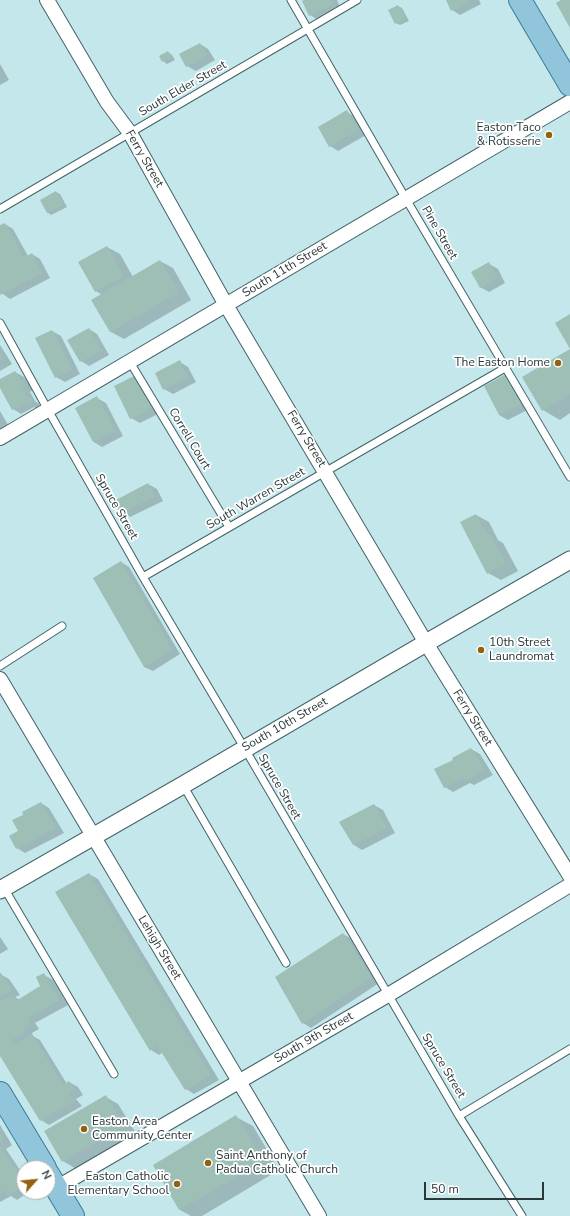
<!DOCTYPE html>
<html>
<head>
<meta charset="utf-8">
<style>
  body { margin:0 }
  #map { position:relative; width:570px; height:1216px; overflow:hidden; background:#c3e7ea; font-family:"Nunito Sans",sans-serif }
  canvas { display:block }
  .north { position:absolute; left:16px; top:1160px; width:40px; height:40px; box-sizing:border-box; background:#fff; border:1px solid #aaafb0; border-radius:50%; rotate:63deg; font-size:11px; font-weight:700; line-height:16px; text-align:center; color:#2a383a }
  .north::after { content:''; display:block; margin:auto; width:14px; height:18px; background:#936211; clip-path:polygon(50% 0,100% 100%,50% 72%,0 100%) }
  .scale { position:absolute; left:424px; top:1182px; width:120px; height:18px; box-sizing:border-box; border:2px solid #2a383a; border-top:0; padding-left:5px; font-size:12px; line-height:14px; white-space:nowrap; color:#2a383a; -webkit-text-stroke:3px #fff; paint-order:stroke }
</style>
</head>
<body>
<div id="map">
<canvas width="570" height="1216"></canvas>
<div class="north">N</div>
<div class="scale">50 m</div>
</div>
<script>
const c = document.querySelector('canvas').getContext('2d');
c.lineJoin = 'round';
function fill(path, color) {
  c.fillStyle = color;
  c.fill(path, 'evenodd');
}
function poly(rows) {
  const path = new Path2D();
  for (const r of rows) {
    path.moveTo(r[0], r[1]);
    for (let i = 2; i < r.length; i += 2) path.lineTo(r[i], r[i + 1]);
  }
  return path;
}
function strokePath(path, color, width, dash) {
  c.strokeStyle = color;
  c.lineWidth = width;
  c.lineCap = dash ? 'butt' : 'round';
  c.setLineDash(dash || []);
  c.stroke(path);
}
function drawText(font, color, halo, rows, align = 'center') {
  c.font = font + ' "Nunito Sans",sans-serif';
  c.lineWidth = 3.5;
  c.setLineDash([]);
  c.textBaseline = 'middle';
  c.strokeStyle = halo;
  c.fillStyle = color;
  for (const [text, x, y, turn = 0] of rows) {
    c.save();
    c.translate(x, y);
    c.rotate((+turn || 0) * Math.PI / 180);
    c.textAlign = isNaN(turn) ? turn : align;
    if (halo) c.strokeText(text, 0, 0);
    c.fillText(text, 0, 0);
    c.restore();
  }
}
const shadow = poly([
  [307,0,337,0,341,9,318,20,310,15],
  [447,0,479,0,481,4,460,15,452,10],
  [398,6,402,8,409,21,400,25,396,23],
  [200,44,208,49,215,60,196,71,187,66],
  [168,52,172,55,175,60,167,64,163,61],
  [0,64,9,80,0,85],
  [347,112,355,117,366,135,338,151,330,146],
  [56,192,60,194,67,207,51,215,47,212],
  [5,224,13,229,28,256,32,254,40,259,50,278,10,299,0,292,0,226],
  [107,247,120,254,133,277,160,261,173,268,191,300,124,339,111,332,93,300,102,295,96,291,80,262],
  [489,264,498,269,505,283,489,292,480,287],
  [89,329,97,334,109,355,89,366,81,361],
  [52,331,61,336,80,374,65,382,56,377],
  [0,345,12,364,0,371],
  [570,350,570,413,560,420,543,410],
  [180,362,188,367,196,382,173,394,164,389,156,374],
  [15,372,24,377,33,390,30,392,35,401,39,404,40,406,37,409,34,407,21,414,13,409,0,386,0,380],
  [506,375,529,409,508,420,499,415],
  [136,376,160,413,140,423,131,418,115,387],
  [97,398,106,403,123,436,102,447,94,442,76,409],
  [0,411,14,435,0,443],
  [148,484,157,489,163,501,130,517,121,512,115,501],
  [476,515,489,522,498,540,503,543,518,571,501,580,488,573],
  [121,562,129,567,180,654,153,671,144,667],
  [471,749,480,754,493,775,474,785,470,783,453,792,445,787,454,761],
  [41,803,49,808,64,833,25,853,17,848,19,832,24,816],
  [374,805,383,810,395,833,362,850,354,845],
  [89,874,98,879,219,1080,194,1094,186,1089,163,1052,159,1055,151,1050],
  [343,934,352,939,379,983,311,1028,303,1023],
  [0,937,8,949,0,954],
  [0,974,9,979,20,995,15,997,20,1000,41,987,44,975,53,980,68,1005,35,1023,39,1029,32,1033,33,1036,40,1040,67,1084,69,1082,78,1087,83,1095,76,1099,82,1106,49,1125,41,1120,0,1054],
  [106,1097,118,1104,136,1133,76,1169,63,1161],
  [236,1117,253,1126,279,1170,202,1216,191,1216,180,1210,154,1166],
  [0,1125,12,1145,6,1149,24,1176,24,1192,29,1192,17,1200,11,1196,0,1202]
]);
const building = poly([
  [304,0,331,0,333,4,309,16,302,1],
  [446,0,472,0,451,11],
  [561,0,570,0,570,28,556,3],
  [398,5,405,18,395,24,388,10],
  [200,43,207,55,186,67,179,54],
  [168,51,171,57,162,62,159,56],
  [347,110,358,130,329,147,318,127],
  [56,191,63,205,47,213,40,200],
  [5,223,24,258,32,253,42,273,0,295,0,225],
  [107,246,124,276,95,292,78,262],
  [160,260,179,292,110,332,91,300],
  [489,262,497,278,480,288,471,272],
  [570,314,570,394,542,411,522,377,570,349,555,323],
  [89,328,101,350,80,362,67,340],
  [52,330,72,369,55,378,35,338],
  [0,352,4,359,0,361],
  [180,360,188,377,163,390,155,373],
  [15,371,25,385,22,387,26,395,31,398,32,401,31,403,28,404,25,403,12,410,0,388,0,379],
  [506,374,521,404,499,415,484,386],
  [136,375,152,408,130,419,114,386],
  [97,396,115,431,93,442,75,408],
  [148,483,155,496,120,513,114,501],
  [476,514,487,535,490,534,506,564,487,574,460,522],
  [121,561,172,649,144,667,93,578],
  [471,748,485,770,465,781,463,777,444,788,434,769,453,760,452,758],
  [41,802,56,828,16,849,9,836,18,831,12,820,23,815,22,812],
  [374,804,387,828,353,845,339,822],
  [89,873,211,1075,185,1090,157,1045,150,1051,55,892],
  [343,933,371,977,302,1024,275,977],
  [0,972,12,990,0,997],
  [44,973,60,1000,27,1018,31,1024,24,1028,25,1032,11,1040,15,1046,32,1034,63,1085,69,1081,75,1090,68,1093,74,1101,40,1121,0,1056,0,1002,12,994,16,1001,40,986,36,977],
  [106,1095,124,1126,62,1162,44,1131],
  [236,1115,263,1161,179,1210,153,1165],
  [0,1134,4,1140,0,1143],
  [0,1146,24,1183,24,1185,8,1196,5,1190,0,1193]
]);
const service = poly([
  [291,0,406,199,570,477],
  [0,209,357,0],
  [0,323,48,410,143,577,245,749,459,1116,522,1216],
  [130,362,229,527],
  [143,577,505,368],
  [0,666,62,626],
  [183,785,286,963],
  [4,888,114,1074],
  [459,1116,570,1049]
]);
const minor = poly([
  [47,0,107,102,130,133,226,305,426,643,570,876],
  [0,438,570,102],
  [0,679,319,1216],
  [56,1188,388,995,570,885]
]);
const tertiary = poly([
  [0,890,183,785,426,643,570,560]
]);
const primary = poly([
  [520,0,570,85],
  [0,1093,45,1168],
  [48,1174,73,1216]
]);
const markers = [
  [549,135,4,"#936211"],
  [558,363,4,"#936211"],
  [481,650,4,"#936211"],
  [84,1129,4,"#936211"],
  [208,1163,4,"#936211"],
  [177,1184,4,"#936211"]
];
const streetNames = [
  ["South Elder Street",183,89,-30],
  ["Ferry Street",144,159,60],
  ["Pine Street",439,233,60],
  ["South 11th Street",285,270,-31],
  ["Correll Court",189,439,59],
  ["Ferry Street",306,439,59],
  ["South Warren Street",256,499,-30],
  ["Spruce Street",116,507,60],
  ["Ferry Street",472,718,58],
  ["South 10th Street",285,725,-30],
  ["Spruce Street",279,787,60],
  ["Lehigh Street",159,948,59],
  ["South 9th Street",314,1038,-30],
  ["Spruce Street",443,1066,59]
];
const poiNames = [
  ["Easton Taco",541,128],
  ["& Rotisserie",541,142],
  ["The Easton Home",550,363],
  ["10th Street",489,643,"left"],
  ["Laundromat",489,657,"left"],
  ["Easton Area",92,1122,"left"],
  ["Community Center",92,1136,"left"],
  ["Saint Anthony of",216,1156,"left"],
  ["Padua Catholic Church",216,1170,"left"],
  ["Easton Catholic",169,1177],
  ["Elementary School",169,1191]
];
fill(shadow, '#0003');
fill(building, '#9ebfb6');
strokePath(service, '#436366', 9);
strokePath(minor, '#436366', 16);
strokePath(tertiary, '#436366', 19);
strokePath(primary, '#3c7b94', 24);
strokePath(service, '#fff', 7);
strokePath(minor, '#fff', 14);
strokePath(tertiary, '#fff', 17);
strokePath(primary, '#90c5dc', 22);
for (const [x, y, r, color] of markers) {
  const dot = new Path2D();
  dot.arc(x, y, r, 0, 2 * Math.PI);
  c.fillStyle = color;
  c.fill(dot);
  strokePath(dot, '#fff', 1.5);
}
drawText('12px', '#2a383a', '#fff', streetNames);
drawText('12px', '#2a383a', '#fff', poiNames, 'right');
</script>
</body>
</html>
